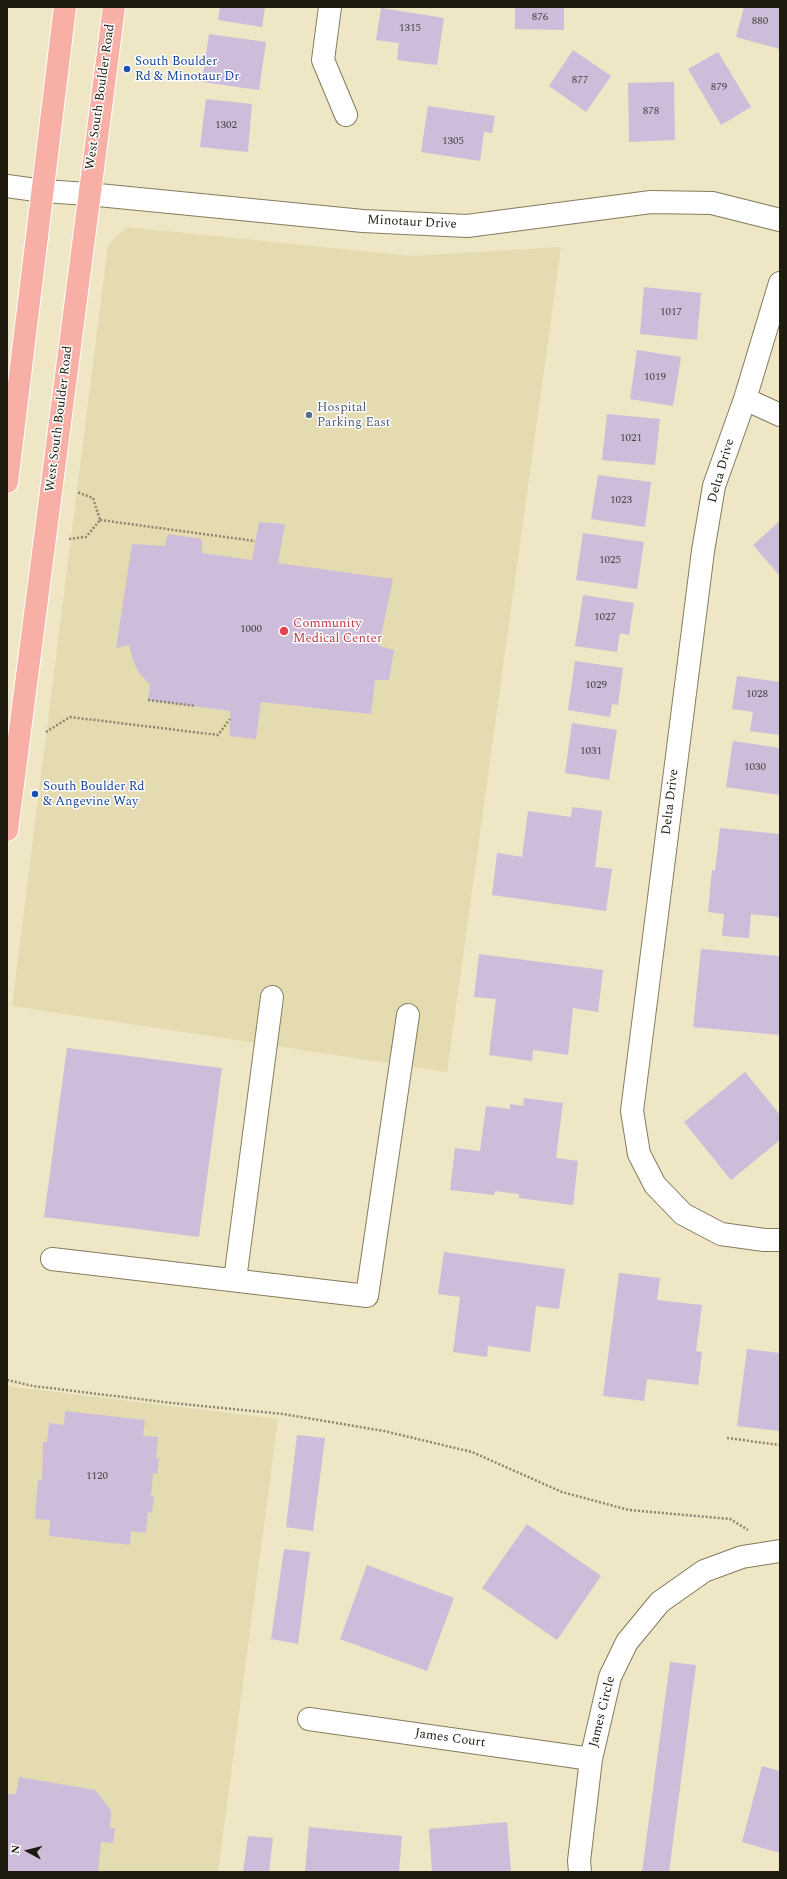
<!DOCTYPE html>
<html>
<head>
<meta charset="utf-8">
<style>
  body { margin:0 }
  #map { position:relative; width:787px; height:1879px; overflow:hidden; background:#eee6c4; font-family:Spectral,serif }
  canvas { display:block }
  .frame { position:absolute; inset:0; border:8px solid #1e1b0e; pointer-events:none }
  .north { position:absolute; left:8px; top:1831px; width:40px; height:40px; -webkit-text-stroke:3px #fff; paint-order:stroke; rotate:277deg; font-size:11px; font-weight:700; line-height:16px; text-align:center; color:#1e1b0e }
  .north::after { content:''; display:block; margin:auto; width:14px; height:18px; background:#1e1b0e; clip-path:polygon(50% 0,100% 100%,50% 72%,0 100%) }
</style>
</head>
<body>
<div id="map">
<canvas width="787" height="1879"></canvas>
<div class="frame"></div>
<div class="north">N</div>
</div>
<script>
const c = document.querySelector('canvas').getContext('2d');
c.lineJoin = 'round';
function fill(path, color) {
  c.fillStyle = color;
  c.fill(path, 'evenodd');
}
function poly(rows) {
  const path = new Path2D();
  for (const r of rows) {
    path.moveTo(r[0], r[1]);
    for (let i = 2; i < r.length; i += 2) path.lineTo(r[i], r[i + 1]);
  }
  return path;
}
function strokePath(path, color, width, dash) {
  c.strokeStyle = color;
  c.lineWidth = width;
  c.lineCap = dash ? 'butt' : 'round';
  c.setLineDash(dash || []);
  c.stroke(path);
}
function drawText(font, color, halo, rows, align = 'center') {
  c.font = font + ' Spectral,serif';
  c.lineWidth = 3;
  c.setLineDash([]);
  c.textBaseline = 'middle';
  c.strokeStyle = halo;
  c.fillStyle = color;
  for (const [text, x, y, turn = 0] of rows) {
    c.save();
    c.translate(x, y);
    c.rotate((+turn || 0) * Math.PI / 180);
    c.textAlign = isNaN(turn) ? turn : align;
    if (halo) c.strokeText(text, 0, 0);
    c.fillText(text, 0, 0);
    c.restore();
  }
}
const built = poly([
  [126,227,411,256,561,247,447,1072,12,1006,108,245],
  [7,1386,278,1419,218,1872,7,1872]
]);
const building = poly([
  [220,7,265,7,262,27,218,20],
  [515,7,564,7,564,30,515,29],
  [744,7,780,7,780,49,736,37],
  [381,8,444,18,437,65,397,60,399,43,376,40],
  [209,34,266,42,259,90,202,82],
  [573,50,611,76,586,112,549,86],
  [718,52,751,107,721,125,688,69],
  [674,82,675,140,629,142,628,83],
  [206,99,252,104,248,152,200,147],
  [428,106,495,116,492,133,484,132,480,161,421,152],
  [644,287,701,293,697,340,640,334],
  [637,350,681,357,673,406,630,399],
  [607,414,660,419,655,465,602,460],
  [598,475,651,482,645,527,591,519],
  [780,521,780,576,753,545],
  [259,522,285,524,278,563,393,579,379,646,394,650,389,680,375,680,371,714,261,702,256,739,230,736,230,711,148,700,150,685,139,673,133,660,129,645,116,648,132,544,165,546,168,534,202,539,202,553,252,560],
  [583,533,644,542,637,589,576,580],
  [583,595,634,603,629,635,620,633,617,652,575,646],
  [575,661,623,668,618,705,612,704,610,717,568,710],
  [737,676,780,682,780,735,750,731,753,712,732,709],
  [572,723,617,730,609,780,565,773],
  [733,741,780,748,780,795,726,787],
  [572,807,602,811,595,867,612,869,606,911,492,895,497,853,522,857,528,811,571,817],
  [720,828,780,834,780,917,751,914,749,938,722,936,724,914,708,912,712,870,715,871],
  [701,949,780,956,780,1035,693,1027],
  [479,954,603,970,598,1012,573,1008,568,1055,533,1050,532,1061,489,1055,496,999,474,997],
  [67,1048,222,1068,199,1237,44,1217],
  [745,1072,780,1115,780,1140,731,1180,684,1122],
  [524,1098,563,1103,556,1158,578,1161,573,1205,519,1198,519,1194,495,1191,494,1195,450,1190,455,1148,480,1151,486,1106,510,1109,510,1104,523,1106],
  [444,1252,565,1269,559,1309,536,1306,530,1352,488,1346,487,1357,453,1352,460,1297,438,1294],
  [619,1273,660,1278,657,1300,702,1305,696,1351,702,1352,698,1385,647,1379,644,1401,603,1396],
  [747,1349,780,1353,780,1431,737,1426],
  [65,1411,145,1420,143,1436,158,1437,156,1458,159,1458,157,1474,153,1473,151,1496,154,1497,152,1513,148,1512,146,1533,131,1531,130,1545,49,1536,50,1520,35,1519,38,1480,42,1480,43,1442,47,1442,49,1423,64,1425],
  [297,1435,325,1438,313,1531,286,1527],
  [527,1524,601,1576,557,1640,482,1588],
  [284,1549,310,1552,298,1644,271,1639],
  [367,1565,454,1598,427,1671,340,1639],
  [670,1662,696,1665,669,1872,642,1872],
  [762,1766,780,1771,780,1853,742,1842],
  [19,1777,95,1790,111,1810,110,1828,115,1828,113,1843,101,1842,98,1872,7,1872,7,1794,16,1794],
  [507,1822,511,1872,432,1872,429,1829],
  [309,1827,402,1836,399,1872,305,1872],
  [248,1836,273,1838,269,1872,243,1872]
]);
const path = poly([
  [100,520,255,541],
  [69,539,86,537,100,520,93,498,77,492],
  [148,700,195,706],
  [46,732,70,717,218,735,230,719],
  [7,1380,33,1386,172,1403,283,1414,384,1431,472,1452,562,1492,629,1510,730,1519,748,1530],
  [727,1438,780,1445]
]);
const minor = poly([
  [330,7,323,60,346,115],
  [7,186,43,191,88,194,363,221,467,226,651,202,712,203,780,220],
  [780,283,745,399,714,486,703,551,632,1111,639,1154,655,1185,683,1214,721,1234,764,1240,780,1240],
  [745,399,780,415],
  [52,1259,367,1296,408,1015],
  [235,1280,272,997],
  [309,1719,591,1759],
  [580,1872,579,1861,591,1759,610,1677,627,1642,660,1602,704,1571,742,1557,780,1551]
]);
const major = poly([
  [7,482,65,7],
  [7,830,114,7]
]);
const markers = [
  [127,69,4,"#1a4fb4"],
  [309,415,4,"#5c6f8a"],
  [284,631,5,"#e0444e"],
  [35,794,4,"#1a4fb4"]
];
const numberNames = [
  ["876",540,18],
  ["880",760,22],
  ["1315",410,29],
  ["877",580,81],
  ["879",719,88],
  ["878",651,112],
  ["1302",226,126],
  ["1305",453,142],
  ["1017",671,313],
  ["1019",655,378],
  ["1021",631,439],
  ["1023",621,501],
  ["1025",610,561],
  ["1027",605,618],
  ["1000",251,630],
  ["1029",596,686],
  ["1028",757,695],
  ["1031",591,752],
  ["1030",755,768],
  ["1120",97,1477]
];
const transitNames = [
  ["South Boulder",135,62],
  ["Rd & Minotaur Dr",135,77],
  ["South Boulder Rd",43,787],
  ["& Angevine Way",43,802]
];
const streetNames = [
  ["West South Boulder Road",101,97,-82],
  ["Minotaur Drive",412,223,3],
  ["West South Boulder Road",60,419,-83],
  ["Delta Drive",722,471,-74],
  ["Delta Drive",671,802,-83],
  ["James Circle",603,1712,-76],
  ["James Court",450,1739,8]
];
const serviceNames = [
  ["Hospital",317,408],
  ["Parking East",317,423]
];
const healthNames = [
  ["Community",293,624],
  ["Medical Center",293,639]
];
fill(built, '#e5dbb1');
fill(building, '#cdbddb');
strokePath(minor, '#847c5d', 24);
strokePath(major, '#fff', 24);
strokePath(path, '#8b856d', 2.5, [2, 2]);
strokePath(minor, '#fff', 22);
strokePath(major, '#f7afa6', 22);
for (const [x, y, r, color] of markers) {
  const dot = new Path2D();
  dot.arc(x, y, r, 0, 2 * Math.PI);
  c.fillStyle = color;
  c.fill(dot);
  strokePath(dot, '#fff', 1.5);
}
drawText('11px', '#4a4441', null, numberNames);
drawText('13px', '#164399', '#fff', transitNames, 'left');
drawText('13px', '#1e1b0e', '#fff', streetNames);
drawText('13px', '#4e5e75', '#fff', serviceNames, 'left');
drawText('13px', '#be3a42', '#fff', healthNames, 'left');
</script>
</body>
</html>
